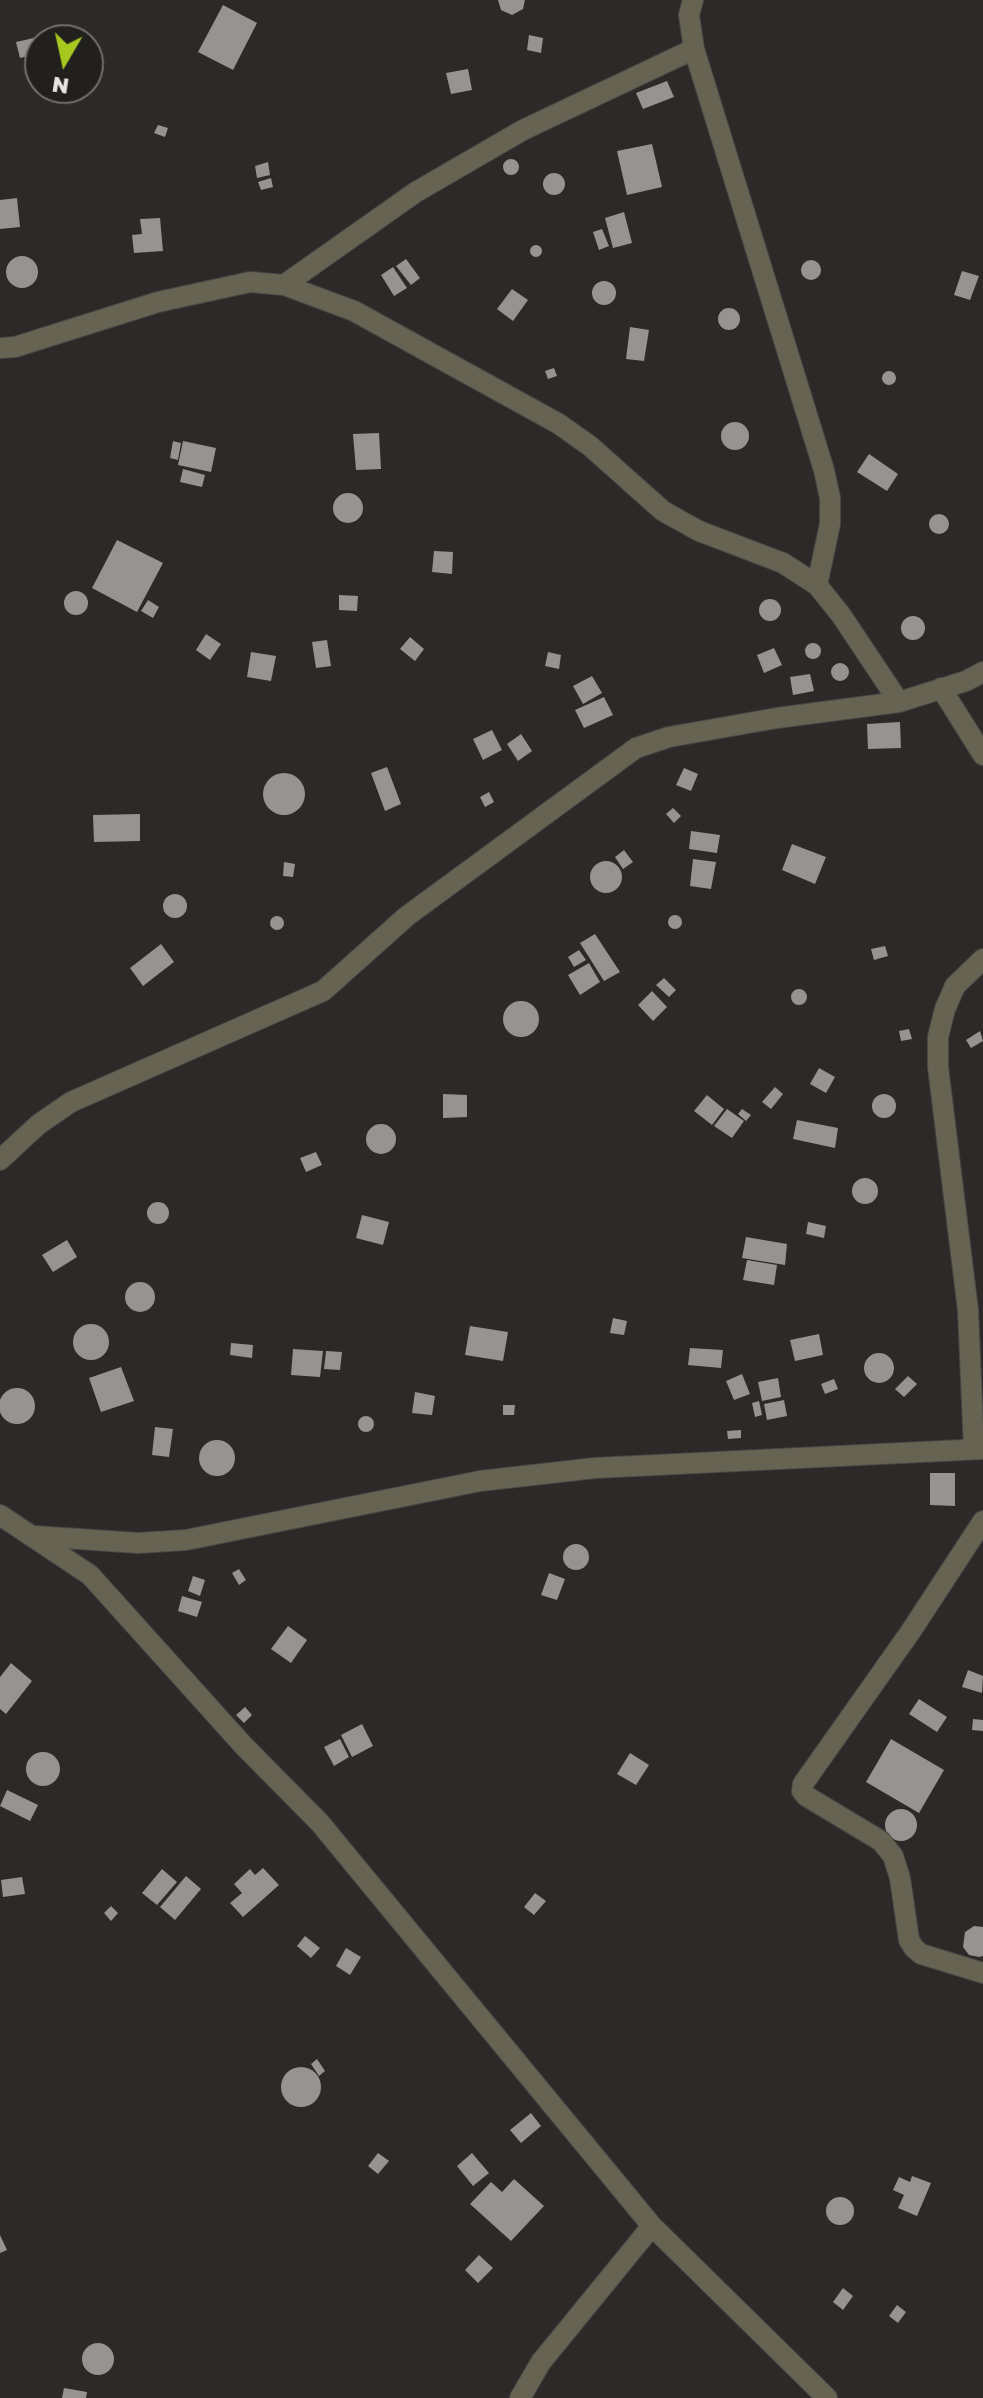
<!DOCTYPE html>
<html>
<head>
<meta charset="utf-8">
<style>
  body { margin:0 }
  #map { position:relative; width:983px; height:2398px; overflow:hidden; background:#2c2928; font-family:"Golos Text",sans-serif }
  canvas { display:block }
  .north { position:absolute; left:24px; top:24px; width:80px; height:80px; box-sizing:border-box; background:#22201e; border:2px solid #716f6d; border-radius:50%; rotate:189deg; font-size:22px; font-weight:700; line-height:32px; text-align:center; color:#e7e5e4 }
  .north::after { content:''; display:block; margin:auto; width:28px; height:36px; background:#a7c81f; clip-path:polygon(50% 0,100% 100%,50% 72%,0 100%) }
</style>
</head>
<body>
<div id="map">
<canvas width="983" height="2398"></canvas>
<div class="north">N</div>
</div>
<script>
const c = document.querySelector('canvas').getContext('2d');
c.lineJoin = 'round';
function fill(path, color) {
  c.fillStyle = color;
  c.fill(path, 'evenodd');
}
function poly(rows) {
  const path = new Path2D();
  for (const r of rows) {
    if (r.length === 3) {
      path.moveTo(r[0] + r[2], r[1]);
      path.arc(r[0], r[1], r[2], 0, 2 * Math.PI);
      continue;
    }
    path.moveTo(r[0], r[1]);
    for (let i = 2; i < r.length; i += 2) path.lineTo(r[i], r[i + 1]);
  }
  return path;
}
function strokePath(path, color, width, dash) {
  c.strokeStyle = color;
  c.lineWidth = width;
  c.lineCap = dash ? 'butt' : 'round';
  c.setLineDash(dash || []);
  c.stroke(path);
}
const building = poly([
  [498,0,525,0,523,9,512,15,501,10],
  [223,5,257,23,233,70,198,52],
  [529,35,543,38,541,53,527,50],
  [43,36,44,40,40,40,40,53,20,58,16,42],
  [468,69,472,90,451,94,446,73],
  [667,81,674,97,643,109,636,93],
  [158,125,168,128,165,137,154,133],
  [652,144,662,187,627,195,617,151],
  [511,167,8],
  [268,162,270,175,257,178,255,166],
  [554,184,11],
  [271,178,273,187,261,190,258,182],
  [17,198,20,227,0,229,0,200],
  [624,212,632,243,613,248,605,218],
  [160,218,163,251,134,253,132,235,142,234,140,219],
  [602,229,609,246,599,250,593,232],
  [536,251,6],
  [22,272,16],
  [406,259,420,278,411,285,396,266],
  [811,270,10],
  [393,267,407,288,394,296,381,275],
  [962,271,979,276,970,300,954,295],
  [604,293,12],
  [512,289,528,300,513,321,497,309],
  [729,319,11],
  [630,327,649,330,644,361,626,359],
  [554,368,557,376,548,379,545,371],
  [889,378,7],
  [735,436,14],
  [379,433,381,469,356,470,353,434],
  [173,441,181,443,178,460,170,458],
  [183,441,216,448,211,472,178,465],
  [869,454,898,474,887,491,857,472],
  [183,469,205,475,202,487,180,482],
  [348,508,15],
  [939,524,10],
  [117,540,163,563,137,612,92,588],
  [434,551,453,552,452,574,432,572],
  [76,603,12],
  [339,595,358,596,357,611,339,610],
  [770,610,11],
  [148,600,159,607,153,618,141,611],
  [913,628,12],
  [206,634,221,644,210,660,196,650],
  [410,637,424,649,415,661,400,649],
  [327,640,331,666,316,668,312,642],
  [813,651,8],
  [774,648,782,665,764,673,757,655],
  [251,652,276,656,271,681,247,677],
  [548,652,561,655,559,669,545,666],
  [840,672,9],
  [810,674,814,691,793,695,790,677],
  [592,676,602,693,583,704,573,686],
  [604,697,613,715,584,728,575,710],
  [900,722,901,748,868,749,867,724],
  [492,730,502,750,483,760,473,739],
  [521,734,532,751,518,761,507,744],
  [387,767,401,804,385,811,371,773],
  [684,768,698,774,691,791,676,785],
  [284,794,21],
  [489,792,494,802,485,807,480,797],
  [673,808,681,816,674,823,666,814],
  [140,814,140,841,94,842,93,815],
  [691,831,720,835,717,853,689,849],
  [792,844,826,857,815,884,782,870],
  [624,850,633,862,623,869,615,857],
  [693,859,716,862,711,889,690,886],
  [606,877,16],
  [284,862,295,864,293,877,283,876],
  [175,906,12],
  [675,922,7],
  [277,923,7],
  [595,934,620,972,604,981,580,943],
  [161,944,174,962,143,986,130,968],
  [885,946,888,956,874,960,871,949],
  [579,950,586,960,574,967,568,957],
  [589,963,600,982,580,995,568,975],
  [664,978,676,990,669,997,656,985],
  [799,997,8],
  [652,991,667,1007,653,1021,638,1005],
  [521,1019,18],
  [909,1029,912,1039,901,1041,899,1031],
  [980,1031,983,1041,971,1048,966,1040],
  [819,1068,835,1077,826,1093,810,1084],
  [775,1087,783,1094,771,1109,762,1102],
  [443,1094,467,1095,467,1117,443,1118],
  [884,1106,12],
  [707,1095,724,1109,712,1125,694,1111],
  [727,1109,744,1121,732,1138,714,1126],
  [742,1109,751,1115,746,1121,738,1114],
  [797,1120,838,1128,835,1148,793,1139],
  [381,1139,15],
  [316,1152,322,1165,306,1172,300,1158],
  [865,1191,13],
  [158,1213,11],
  [362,1215,389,1222,383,1245,356,1238],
  [808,1222,826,1226,824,1238,806,1234],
  [746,1237,787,1244,785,1265,742,1258],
  [67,1240,77,1257,53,1272,42,1255],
  [747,1260,777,1265,774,1285,743,1280],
  [140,1297,15],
  [613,1318,627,1321,624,1335,610,1333],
  [91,1342,18],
  [470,1326,508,1332,503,1361,465,1355],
  [819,1334,823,1355,795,1361,790,1340],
  [231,1343,253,1345,252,1358,230,1355],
  [690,1348,723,1350,721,1368,688,1365],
  [293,1349,323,1351,320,1377,291,1375],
  [326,1351,342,1352,340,1370,324,1369],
  [879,1368,15],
  [121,1367,134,1401,101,1412,89,1378],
  [742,1374,750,1394,734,1400,726,1381],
  [908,1376,917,1384,904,1397,895,1389],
  [778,1378,781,1397,762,1401,758,1382],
  [834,1379,838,1389,825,1394,821,1384],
  [17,1406,18],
  [415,1392,435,1396,432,1415,412,1413],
  [784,1400,787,1416,767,1420,764,1404],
  [759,1401,762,1415,755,1417,752,1403],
  [503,1405,515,1405,514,1415,503,1415],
  [366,1424,8],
  [155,1427,173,1429,169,1457,152,1455],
  [741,1430,741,1438,728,1439,727,1431],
  [217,1458,18],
  [930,1473,955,1473,955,1506,930,1505],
  [576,1557,13],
  [239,1569,246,1580,239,1585,232,1573],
  [549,1573,565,1579,557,1600,541,1595],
  [193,1576,205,1580,200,1596,188,1591],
  [182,1596,202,1602,197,1617,178,1611],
  [288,1626,307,1640,291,1663,271,1649],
  [11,1663,32,1681,6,1714,0,1709,0,1677],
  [968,1670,983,1676,982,1693,962,1687],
  [919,1699,947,1717,937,1732,909,1714],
  [245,1707,252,1715,244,1723,236,1715],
  [973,1719,983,1720,983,1731,972,1730],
  [362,1724,373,1746,352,1757,341,1735],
  [340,1739,349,1757,334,1766,324,1747],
  [891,1739,944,1770,919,1813,866,1782],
  [43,1769,17],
  [630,1753,649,1765,636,1785,617,1774],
  [7,1790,38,1805,30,1821,0,1806],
  [901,1825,16],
  [263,1868,279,1885,243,1917,230,1903,242,1893,234,1884,250,1869,255,1875],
  [162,1869,177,1882,157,1905,142,1893],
  [186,1876,201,1889,175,1920,160,1907],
  [22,1877,25,1894,3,1897,1,1880],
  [535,1893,546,1901,534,1915,524,1907],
  [111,1906,118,1913,111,1921,104,1913],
  [974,1926,983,1927,983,1956,979,1957,969,1955,963,1947,965,1932],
  [305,1936,320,1948,311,1958,297,1946],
  [346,1948,361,1957,350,1975,336,1966],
  [317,2059,325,2071,319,2076,311,2064],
  [301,2087,20],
  [531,2113,541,2126,521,2143,510,2130],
  [378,2153,389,2161,378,2174,368,2166],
  [472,2153,489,2173,473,2186,457,2166],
  [912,2176,931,2183,917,2216,898,2208,904,2195,893,2190,899,2177,910,2182],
  [514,2179,544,2206,511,2241,470,2204,491,2182,502,2192],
  [840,2211,14],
  [0,2235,7,2250,0,2253],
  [479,2255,493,2268,478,2283,465,2270],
  [843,2288,853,2296,843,2310,833,2302],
  [897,2305,906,2312,898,2323,889,2316],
  [98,2359,16],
  [64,2388,87,2392,86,2398,62,2398]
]);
const minor = poly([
  [693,0,689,15,694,49,824,470,830,498,830,524,817,585],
  [284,285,416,192,523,130,694,49],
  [0,348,15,347,158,302,250,282,284,285,354,311,559,424,590,446,663,511,699,531,783,563,817,585,841,615,899,702],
  [941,688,983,755],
  [0,1160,39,1124,71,1102,323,991,407,916,636,748,669,737,777,718,899,702,966,681,983,672],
  [974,1449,968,1310,938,1067,938,1037,945,1009,955,986,983,959],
  [0,1515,90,1575,243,1745,320,1823,652,2226,827,2398],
  [983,1521,911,1631,803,1784,802,1791,806,1796,881,1841,893,1856,900,1878,909,1940,914,1948,921,1954,983,1973],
  [34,1536,138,1543,186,1540,480,1481,595,1468,983,1449],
  [520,2398,541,2362,652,2226]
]);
fill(building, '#969390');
strokePath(minor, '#4a4746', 22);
strokePath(minor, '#676353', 20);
</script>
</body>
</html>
